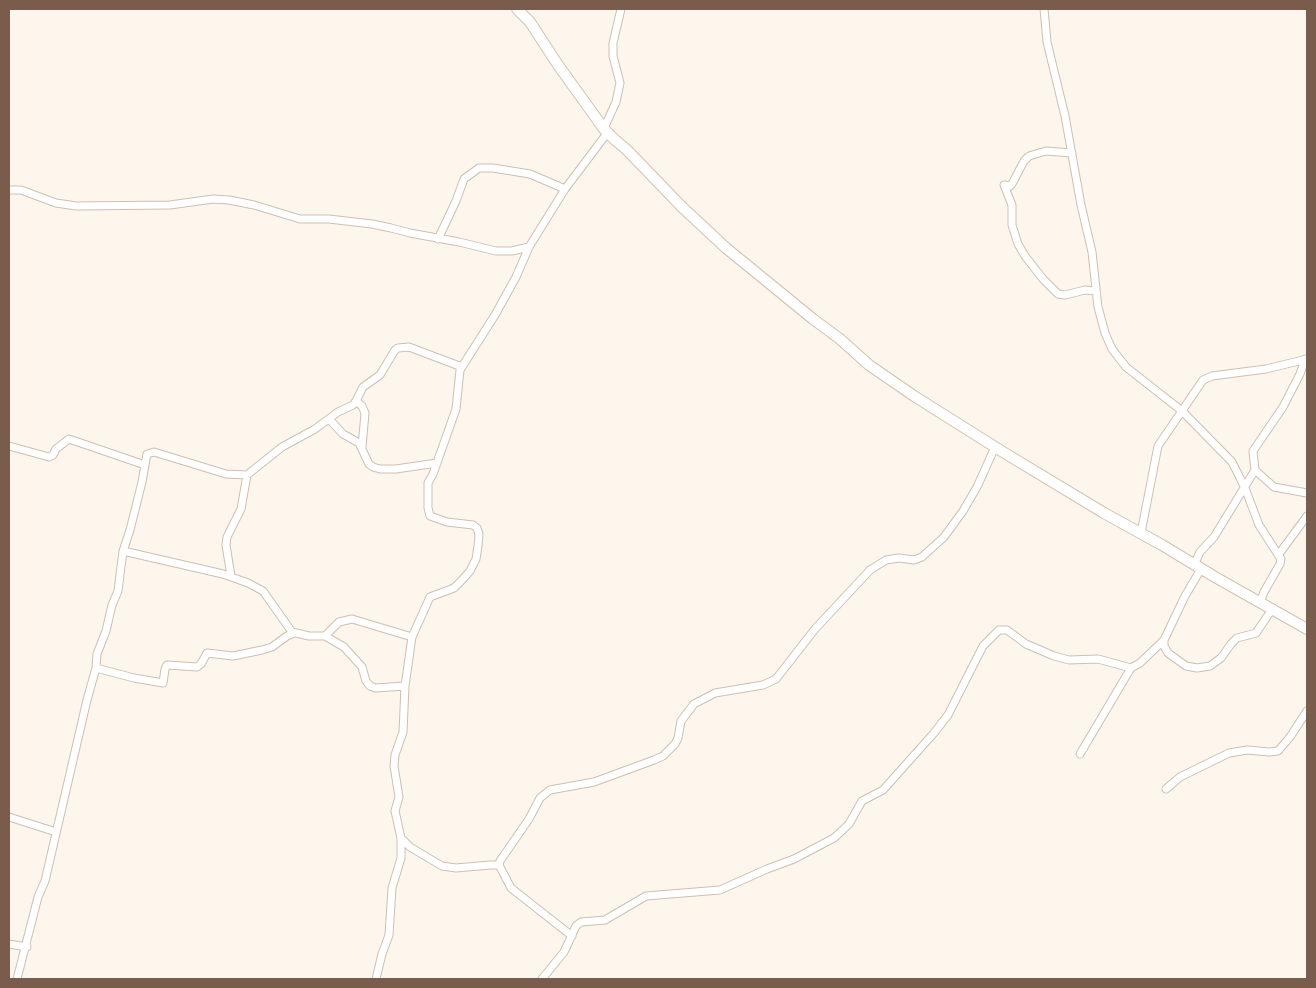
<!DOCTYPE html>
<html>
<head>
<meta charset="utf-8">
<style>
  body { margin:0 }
  #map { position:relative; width:1316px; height:988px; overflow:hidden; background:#fdf6ec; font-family:"PT Sans",sans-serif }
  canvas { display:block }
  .frame { position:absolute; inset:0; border:10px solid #7a5c4d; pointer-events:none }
</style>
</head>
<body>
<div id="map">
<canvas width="1316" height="988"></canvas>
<div class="frame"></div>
</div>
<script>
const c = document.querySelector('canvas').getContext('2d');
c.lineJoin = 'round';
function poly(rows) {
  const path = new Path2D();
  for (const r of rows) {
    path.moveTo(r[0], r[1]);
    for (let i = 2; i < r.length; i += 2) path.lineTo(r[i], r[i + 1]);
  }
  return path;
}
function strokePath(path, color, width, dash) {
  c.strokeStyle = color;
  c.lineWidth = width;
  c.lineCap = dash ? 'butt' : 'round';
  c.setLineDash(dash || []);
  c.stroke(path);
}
const street = poly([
  [1044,9,1047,42,1065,116,1081,205,1092,252,1098,307,1105,333,1112,349,1126,367,1182,411,1232,462,1245,488,1259,525,1281,559,1280,564,1264,592,1260,603],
  [604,128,616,102,620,83,613,56,613,43,621,9],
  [1072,153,1046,151,1029,156,1024,161,1012,184,1010,186,1004,185,1012,205,1012,225,1018,244,1025,256,1043,279,1058,294,1065,295,1085,290,1096,291],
  [9,190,21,190,56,203,76,206,170,205,213,199,229,200,254,205,300,219,329,219,372,224,391,228,410,233,459,242,496,251,512,251,529,247],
  [438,239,456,201,464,179,479,168,493,168,530,174,565,189],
  [356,401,362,406,365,413,362,447],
  [329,419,343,434,359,443,369,464,373,467,380,469,396,469,437,463],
  [9,446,49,457,53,455,56,449,69,439,145,465],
  [1255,470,1274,487,1307,493],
  [1141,533,1158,446,1203,380,1212,376,1266,369,1307,359],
  [123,551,223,574,248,583,263,591,292,632,309,636,325,636,344,647,362,667,366,681,370,686,375,688,405,686],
  [1279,554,1307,516],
  [1194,565,1200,552,1214,537,1255,470,1253,451,1283,407,1300,374,1305,359],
  [231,576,226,545,227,537,241,509,247,475],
  [325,636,339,622,352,619,412,637],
  [1164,640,1164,646,1168,653,1186,666,1197,668,1210,666,1221,658,1231,644,1237,638,1256,633,1273,608],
  [96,668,134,678,163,683,165,669,167,665,197,667,201,664,207,653,233,656,262,650,272,647,287,636,294,633],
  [1080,754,1131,668],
  [1166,789,1180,777,1229,753,1247,750,1269,752,1278,751,1290,737,1307,711],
  [9,817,56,832],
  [401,838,410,847,442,866,456,868,490,865,499,865],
  [572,936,511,888,499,865,500,861,529,819,540,798,550,790,594,782,654,760,663,756,675,744,678,738,681,721,694,704,715,693,763,685,776,679,815,629,870,570,886,560,899,558,914,560,922,557,944,537,963,511,977,487,995,447],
  [9,944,27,947],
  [17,979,38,897,45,881,87,700,96,668,97,654,106,631,112,605,118,591,123,551,130,530,142,482,147,454,154,452,226,474,247,475,282,447,315,429,338,412,353,405,356,401,363,387,380,375,395,350,398,348,409,347,462,367],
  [376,979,382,954,389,935,392,888,401,858,401,838,395,811,399,797,394,766,395,755,403,732,405,686,412,637,430,597,454,588,462,580,470,571,476,559,478,546,479,534,477,528,473,525,447,522,430,516,428,508,428,483,433,474,456,409,460,370,495,315,516,277,529,247,565,189,608,132],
  [542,979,564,952,576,926,581,922,605,920,646,896,720,890,767,869,794,859,834,838,849,824,862,801,883,790,934,733,948,715,983,646,999,630,1007,630,1026,644,1054,656,1069,660,1098,659,1131,668,1140,663,1164,640,1185,596,1201,569]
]);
const secondary = poly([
  [517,9,530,22,558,65,604,129,614,139,627,150,682,207,726,248,813,319,840,339,869,365,914,396,1003,452,1104,513,1162,545,1215,577,1307,629]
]);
strokePath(street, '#d1beb0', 9);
strokePath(secondary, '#d6c0b0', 12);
strokePath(street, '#fff', 7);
strokePath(secondary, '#fff', 10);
</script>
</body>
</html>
